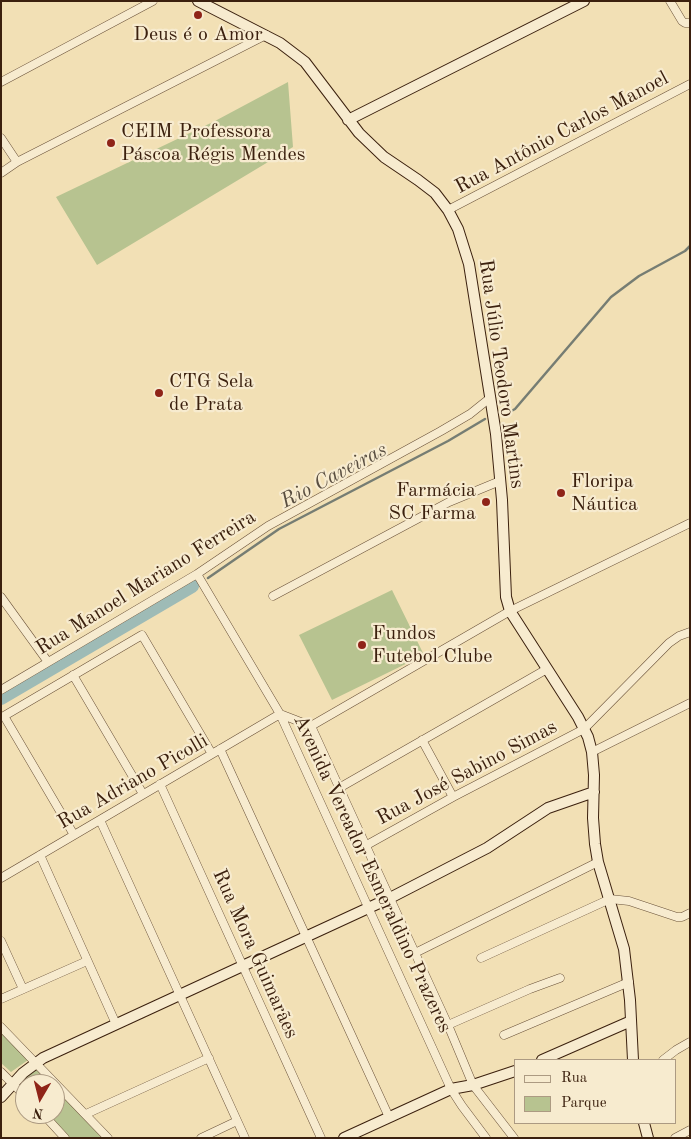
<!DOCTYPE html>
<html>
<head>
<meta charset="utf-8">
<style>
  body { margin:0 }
  #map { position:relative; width:691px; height:1139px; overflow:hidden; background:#f2e0b5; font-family:"Old Standard TT",serif }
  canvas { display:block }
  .frame { position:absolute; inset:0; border:2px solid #3b200e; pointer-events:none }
  .legend { position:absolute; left:514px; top:1059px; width:162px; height:65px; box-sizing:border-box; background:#f7ebcf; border:1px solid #ac9a82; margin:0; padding:6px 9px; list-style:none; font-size:15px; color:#3b200e }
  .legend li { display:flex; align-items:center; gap:10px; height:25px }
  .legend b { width:25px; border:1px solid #ac9a82 }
  .north { position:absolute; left:15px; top:1074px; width:50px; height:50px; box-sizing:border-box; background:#f7ebcf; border:1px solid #ac9a82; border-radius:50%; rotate:188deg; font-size:14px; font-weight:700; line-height:20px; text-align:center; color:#3b200e }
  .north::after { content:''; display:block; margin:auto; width:18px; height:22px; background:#8f2418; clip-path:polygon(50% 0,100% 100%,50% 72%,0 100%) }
</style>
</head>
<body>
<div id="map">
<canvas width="691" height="1139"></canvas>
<div class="frame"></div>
<ul class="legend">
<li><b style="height:6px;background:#f7ebcf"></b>Rua</li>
<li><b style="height:14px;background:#b7c390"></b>Parque</li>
</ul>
<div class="north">N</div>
</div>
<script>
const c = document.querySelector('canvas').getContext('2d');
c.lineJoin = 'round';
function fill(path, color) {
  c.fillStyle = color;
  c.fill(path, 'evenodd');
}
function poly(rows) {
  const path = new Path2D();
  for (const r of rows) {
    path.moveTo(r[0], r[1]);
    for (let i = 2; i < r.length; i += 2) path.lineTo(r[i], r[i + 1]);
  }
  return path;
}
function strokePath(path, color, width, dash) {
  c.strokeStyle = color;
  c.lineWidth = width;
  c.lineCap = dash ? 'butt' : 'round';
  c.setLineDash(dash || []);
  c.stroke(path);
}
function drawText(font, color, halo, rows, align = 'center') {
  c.font = font + ' "Old Standard TT",serif';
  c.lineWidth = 4.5;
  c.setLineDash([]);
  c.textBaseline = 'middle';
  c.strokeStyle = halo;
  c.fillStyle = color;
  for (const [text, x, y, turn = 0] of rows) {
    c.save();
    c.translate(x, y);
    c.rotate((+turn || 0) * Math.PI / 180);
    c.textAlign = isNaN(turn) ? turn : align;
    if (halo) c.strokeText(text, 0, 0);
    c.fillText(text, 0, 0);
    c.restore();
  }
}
const green = poly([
  [288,82,293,147,97,265,56,197,215,121],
  [392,590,424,655,332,700,299,635],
  [1,1032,28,1060,11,1072,1,1063],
  [35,1068,51,1084,25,1084,25,1091,19,1085],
  [55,1088,102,1138,69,1138,47,1114,55,1114]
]);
const stream = poly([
  [506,414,515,409,611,297,639,276,685,251,690,246],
  [208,578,279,529,448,441,485,419]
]);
const river = poly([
  [1,698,192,586]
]);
const street = poly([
  [670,1,682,21,685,23,690,23],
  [1,82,153,1],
  [1,138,17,162],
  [1,173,17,162,266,35],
  [448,210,690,84],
  [197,574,280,714,451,1089,462,1106,486,1138],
  [273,596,449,502,500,481],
  [1,597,48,662],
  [73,675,143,794],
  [1,690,197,574,268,526,441,431,470,414,490,398],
  [280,714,311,726,448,1025,473,1085,514,1138],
  [311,726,510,611,690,523],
  [422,740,453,797],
  [220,749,389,1117],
  [592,752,690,703],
  [160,784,321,1138],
  [339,788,547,669],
  [100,820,245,1138],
  [74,835,4,716,142,635,212,754],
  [365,846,453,797,584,729,669,643,679,636,690,632],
  [40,855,116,1024],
  [1,878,280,714],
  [1,941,23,989],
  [415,953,598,862],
  [481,958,610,899,629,901,677,917,682,917,690,913],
  [1,999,87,961],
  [448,1025,530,989,560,978],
  [1,1027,108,1138],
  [504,1035,629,982],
  [663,1060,676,1050,690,1042],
  [1,1072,25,1096],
  [43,1114,65,1138],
  [86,1114,209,1058],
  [201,1138,237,1121],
  [675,1138,690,1130]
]);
const secondary = poly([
  [198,1,280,43,305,62,359,133,384,157,418,180,435,193,448,210,458,229,469,264,496,434,502,500,506,597,510,611,578,717,588,737,592,752,594,775,593,818,595,844,598,862,624,949,630,1000,633,1060],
  [348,120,584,1],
  [542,1060,631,1021],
  [1,1097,23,1073,43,1058,390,898,487,848,548,808,594,792],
  [644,1123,648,1138],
  [344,1138,451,1089,473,1085,515,1071]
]);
const markers = [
  [198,15,5,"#8f2418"],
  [111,143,5,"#8f2418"],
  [159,393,5,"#8f2418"],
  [561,493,5,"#8f2418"],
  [486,502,5,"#8f2418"],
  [362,645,5,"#8f2418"]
];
const poiNames = [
  ["Deus é o Amor",198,35,"center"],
  ["CEIM Professora",121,132],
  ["Páscoa Régis Mendes",121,155],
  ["CTG Sela",169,382],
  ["de Prata",169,405],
  ["Floripa",571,482],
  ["Náutica",571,505],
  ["Farmácia",476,491,"right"],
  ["SC Farma",476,514,"right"],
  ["Fundos",372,634],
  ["Futebol Clube",372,657]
];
const streetNames = [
  ["Rua Antônio Carlos Manoel",562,133,-28],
  ["Rua Júlio Teodoro Martins",501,374,82],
  ["Rua Manoel Mariano Ferreira",146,583,-32],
  ["Rua José Sabino Simas",467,773,-28],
  ["Rua Adriano Picolli",133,782,-30],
  ["Avenida Vereador Esmeraldino Prazeres",372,874,65],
  ["Rua Mora Guimarães",255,954,66]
];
const waterNames = [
  ["Rio Caveiras",334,476,-28]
];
fill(green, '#b7c390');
strokePath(stream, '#767d73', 2.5);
strokePath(river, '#9ebbb6', 14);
strokePath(street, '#695038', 9);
strokePath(secondary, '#3b200e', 12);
strokePath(street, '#f7ebcf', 8);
strokePath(secondary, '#f7ebcf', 10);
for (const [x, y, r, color] of markers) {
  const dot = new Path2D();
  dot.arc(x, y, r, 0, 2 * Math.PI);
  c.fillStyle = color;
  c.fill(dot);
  strokePath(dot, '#f7ebcf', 2);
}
drawText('20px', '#3b200e', '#f7ebcf', poiNames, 'left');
drawText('20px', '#3b200e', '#f7ebcf', streetNames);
drawText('italic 21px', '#594e40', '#f7ebcf', waterNames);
</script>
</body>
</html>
